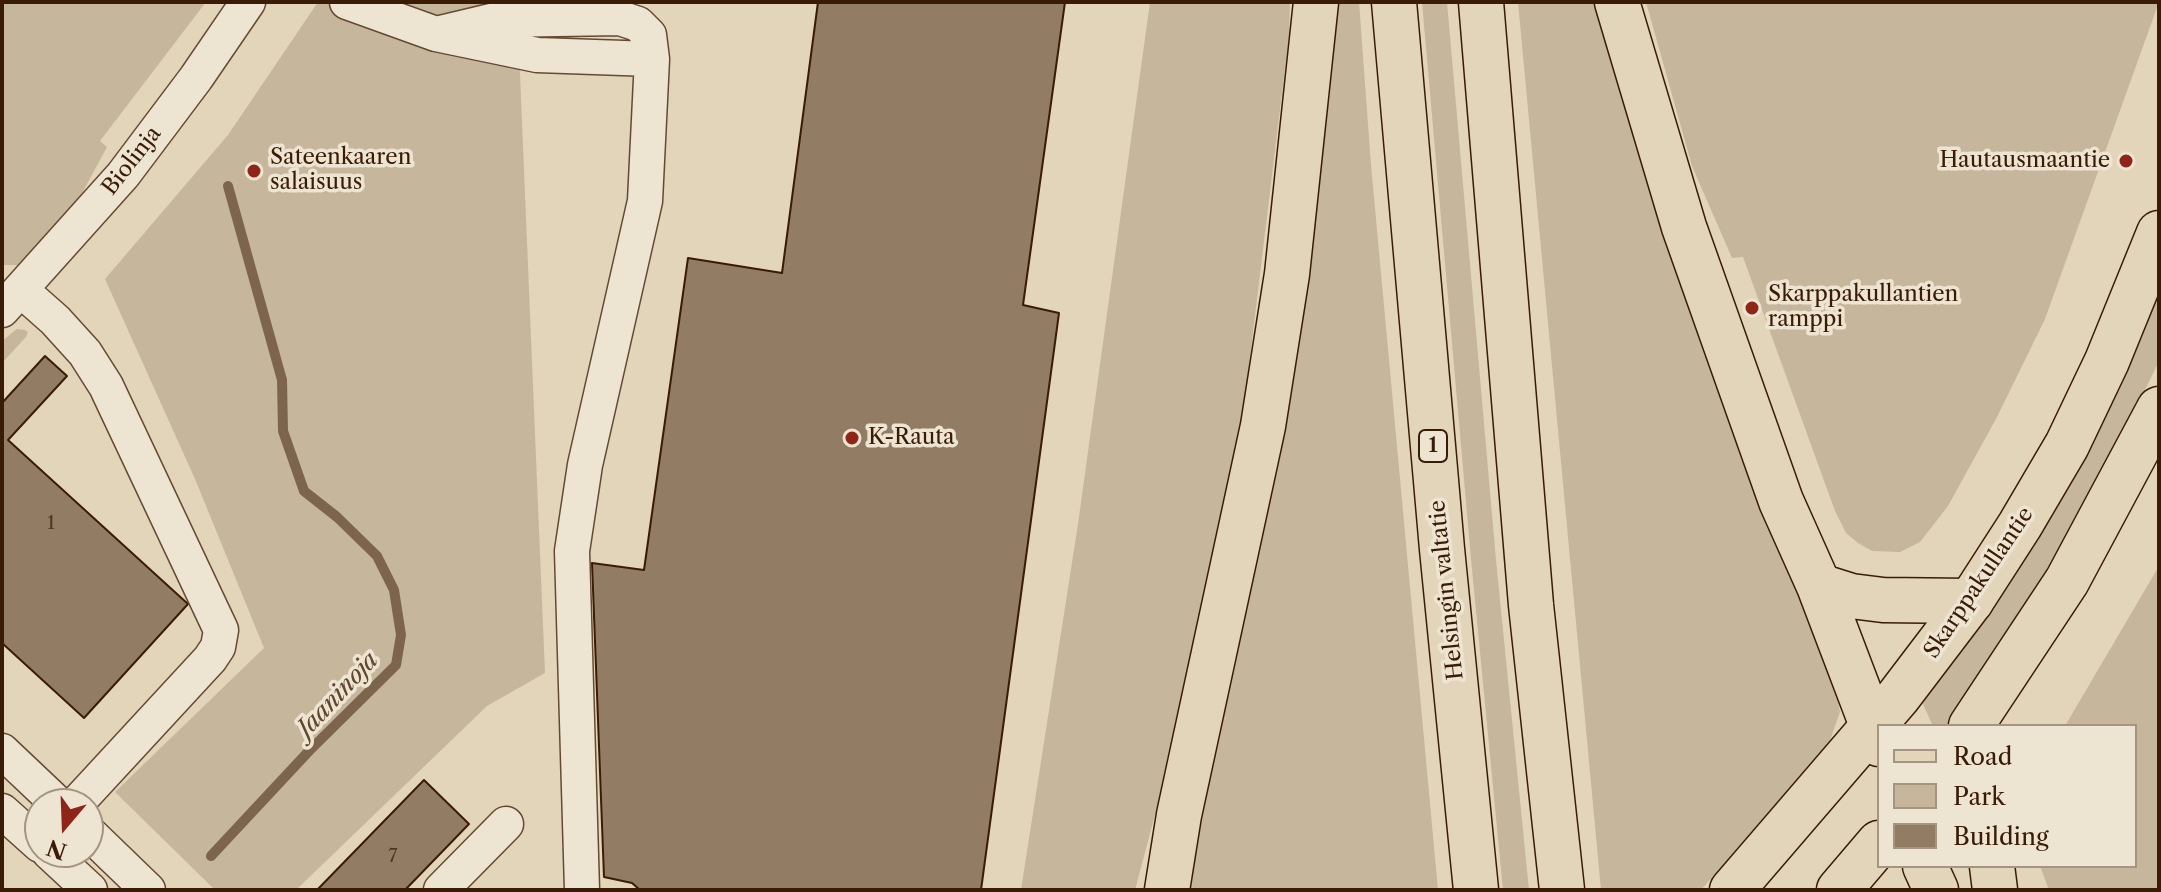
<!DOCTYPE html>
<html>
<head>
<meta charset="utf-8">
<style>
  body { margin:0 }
  #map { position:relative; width:2161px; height:892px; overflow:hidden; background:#e3d5ba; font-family:"Libre Caslon Text",serif }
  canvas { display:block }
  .frame { position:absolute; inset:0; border:4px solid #3a1c06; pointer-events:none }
  .legend { position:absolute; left:1877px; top:724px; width:260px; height:144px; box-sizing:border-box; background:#ede4d2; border:2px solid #a59480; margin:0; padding:10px 14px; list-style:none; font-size:24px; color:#3a1c06 }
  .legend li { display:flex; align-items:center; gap:16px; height:40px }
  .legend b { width:40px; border:2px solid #a59480 }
  .north { position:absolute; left:24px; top:788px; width:80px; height:80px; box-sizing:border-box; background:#ede4d2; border:2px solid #a59480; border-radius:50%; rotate:199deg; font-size:22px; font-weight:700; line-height:32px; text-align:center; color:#3a1c06 }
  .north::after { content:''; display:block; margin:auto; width:28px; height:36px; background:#8f2418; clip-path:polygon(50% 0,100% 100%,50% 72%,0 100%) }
</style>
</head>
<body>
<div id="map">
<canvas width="2161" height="892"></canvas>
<div class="frame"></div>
<ul class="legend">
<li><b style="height:10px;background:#e3d5ba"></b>Road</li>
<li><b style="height:22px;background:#c6b69b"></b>Park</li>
<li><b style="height:22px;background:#927c64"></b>Building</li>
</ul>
<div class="north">N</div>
</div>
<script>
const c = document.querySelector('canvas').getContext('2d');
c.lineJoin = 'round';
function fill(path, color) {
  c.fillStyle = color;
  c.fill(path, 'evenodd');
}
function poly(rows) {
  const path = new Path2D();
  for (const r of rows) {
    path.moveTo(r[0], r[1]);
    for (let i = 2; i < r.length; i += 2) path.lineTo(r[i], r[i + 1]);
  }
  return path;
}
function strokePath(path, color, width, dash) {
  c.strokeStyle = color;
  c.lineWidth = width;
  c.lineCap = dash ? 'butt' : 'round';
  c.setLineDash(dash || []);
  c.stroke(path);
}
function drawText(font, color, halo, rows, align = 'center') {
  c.font = font + ' "Libre Caslon Text",serif';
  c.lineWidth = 7;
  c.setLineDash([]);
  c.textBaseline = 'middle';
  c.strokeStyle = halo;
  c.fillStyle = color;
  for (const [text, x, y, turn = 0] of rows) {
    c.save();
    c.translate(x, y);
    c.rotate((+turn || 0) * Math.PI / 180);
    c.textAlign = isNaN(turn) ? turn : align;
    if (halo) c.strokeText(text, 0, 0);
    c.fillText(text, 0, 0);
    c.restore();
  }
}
const green = poly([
  [2,2,206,2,100,141,107,147,80,197,18,265,2,265],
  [318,2,517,2,545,673,487,706,296,890,215,890,115,792,264,648,195,479,105,279,228,135],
  [1150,2,1290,2,1289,35,1237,464,1190,683,1135,890,1021,890,1078,524],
  [1332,2,1359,2,1371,165,1438,890,1184,890],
  [1422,2,1447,2,1496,560,1529,890,1503,890,1471,559],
  [1518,2,1605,2,1832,673,1840,712,1830,740,1701,890,1601,890],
  [1646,2,2159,2,2045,319,1997,417,1948,506,1920,542,1900,552,1872,551,1858,543,1846,533,1835,511,1743,257,1732,258,1692,166],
  [2159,290,2159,361,2115,452,2036,594,1988,668,1946,726,1933,726,1921,700],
  [17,329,25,330,28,332,26,337,2,363,2,341],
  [2159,566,2159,890,2049,890,2040,866,2135,866,2135,726,2065,726]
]);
const stream = poly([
  [211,856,309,751,396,665,401,635,394,590,377,556,337,517,304,491,283,431,282,380,228,186]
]);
const building = poly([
  [818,2,1065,2,1023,305,1059,313,981,890,640,890,632,883,604,877,592,563,644,570,688,258,782,273,818,2],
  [45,356,67,376,8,440,188,604,84,718,2,643,2,403,45,356],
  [424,780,469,824,405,890,317,890,424,780]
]);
const minor = poly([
  [347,2,436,34,537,55,652,59],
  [436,34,495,20,620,18,638,24,649,35,652,59,645,201,585,465,572,551,582,890],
  [21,290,55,320,85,353,106,386,221,630,218,647,210,659,76,804],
  [2,310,123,175,196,78,248,2],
  [2,751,58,804],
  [2,811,40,845],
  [88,832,148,890],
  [49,852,90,890],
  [441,890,506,824]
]);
const major = poly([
  [1971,726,2067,581,2159,409],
  [1732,890,1898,697,1971,601,2020,525,2067,445,2107,361,2159,233],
  [1839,890,1879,843]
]);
const highway = poly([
  [1394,2,1442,549,1476,890],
  [1481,2,1531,605,1562,890],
  [1617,2,1684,227,1781,501,1819,586,1879,744],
  [1819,586,1851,596,1883,600,1971,601],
  [1925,866,1936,890],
  [1992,866,1995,890],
  [1167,890,1179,815,1263,426,1287,274,1316,2]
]);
const markers = [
  [2126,161,8,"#8f2418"],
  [254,171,8,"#8f2418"],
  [1752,308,8,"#8f2418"],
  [852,438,8,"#8f2418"]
];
const numberNames = [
  ["1",51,524],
  ["7",393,857]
];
const shields = [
  [1433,446,28]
];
const shieldNames = [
  ["1",1433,446]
];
const poiNames = [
  ["Sateenkaaren",270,158],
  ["salaisuus",270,183],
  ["Hautausmaantie",2110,161,"right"],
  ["Skarppakullantien",1768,295],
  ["ramppi",1768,320],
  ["K-Rauta",868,438]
];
const streetNames = [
  ["Biolinja",132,161,-52],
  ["Skarppakullantie",1979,583,-56],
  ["Helsingin valtatie",1447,590,-96]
];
const waterNames = [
  ["Jaaninoja",338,695,-47]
];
fill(green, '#c6b69b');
strokePath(stream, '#7d654d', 10);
fill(building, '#927c64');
strokePath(building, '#3a1c06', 2);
strokePath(minor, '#644a33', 37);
strokePath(major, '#3a1c06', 47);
strokePath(highway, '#3a1c06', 47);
strokePath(minor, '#ede4d2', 34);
strokePath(major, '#e3d5ba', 44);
strokePath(highway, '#e3d5ba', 44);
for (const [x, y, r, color] of markers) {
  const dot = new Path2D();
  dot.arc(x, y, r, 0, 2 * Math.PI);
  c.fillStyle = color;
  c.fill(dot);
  strokePath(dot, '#ede4d2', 3);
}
drawText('18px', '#50341e', null, numberNames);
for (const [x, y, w] of shields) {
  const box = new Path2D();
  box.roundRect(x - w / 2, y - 16, w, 32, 6);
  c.fillStyle = '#ede4d2';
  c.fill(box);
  strokePath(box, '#3a1c06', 2);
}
drawText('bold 20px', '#3a1c06', null, shieldNames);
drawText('22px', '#3a1c06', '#ede4d2', poiNames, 'left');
drawText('22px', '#3a1c06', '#ede4d2', streetNames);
drawText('italic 24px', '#614730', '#ede4d2', waterNames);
</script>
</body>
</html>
